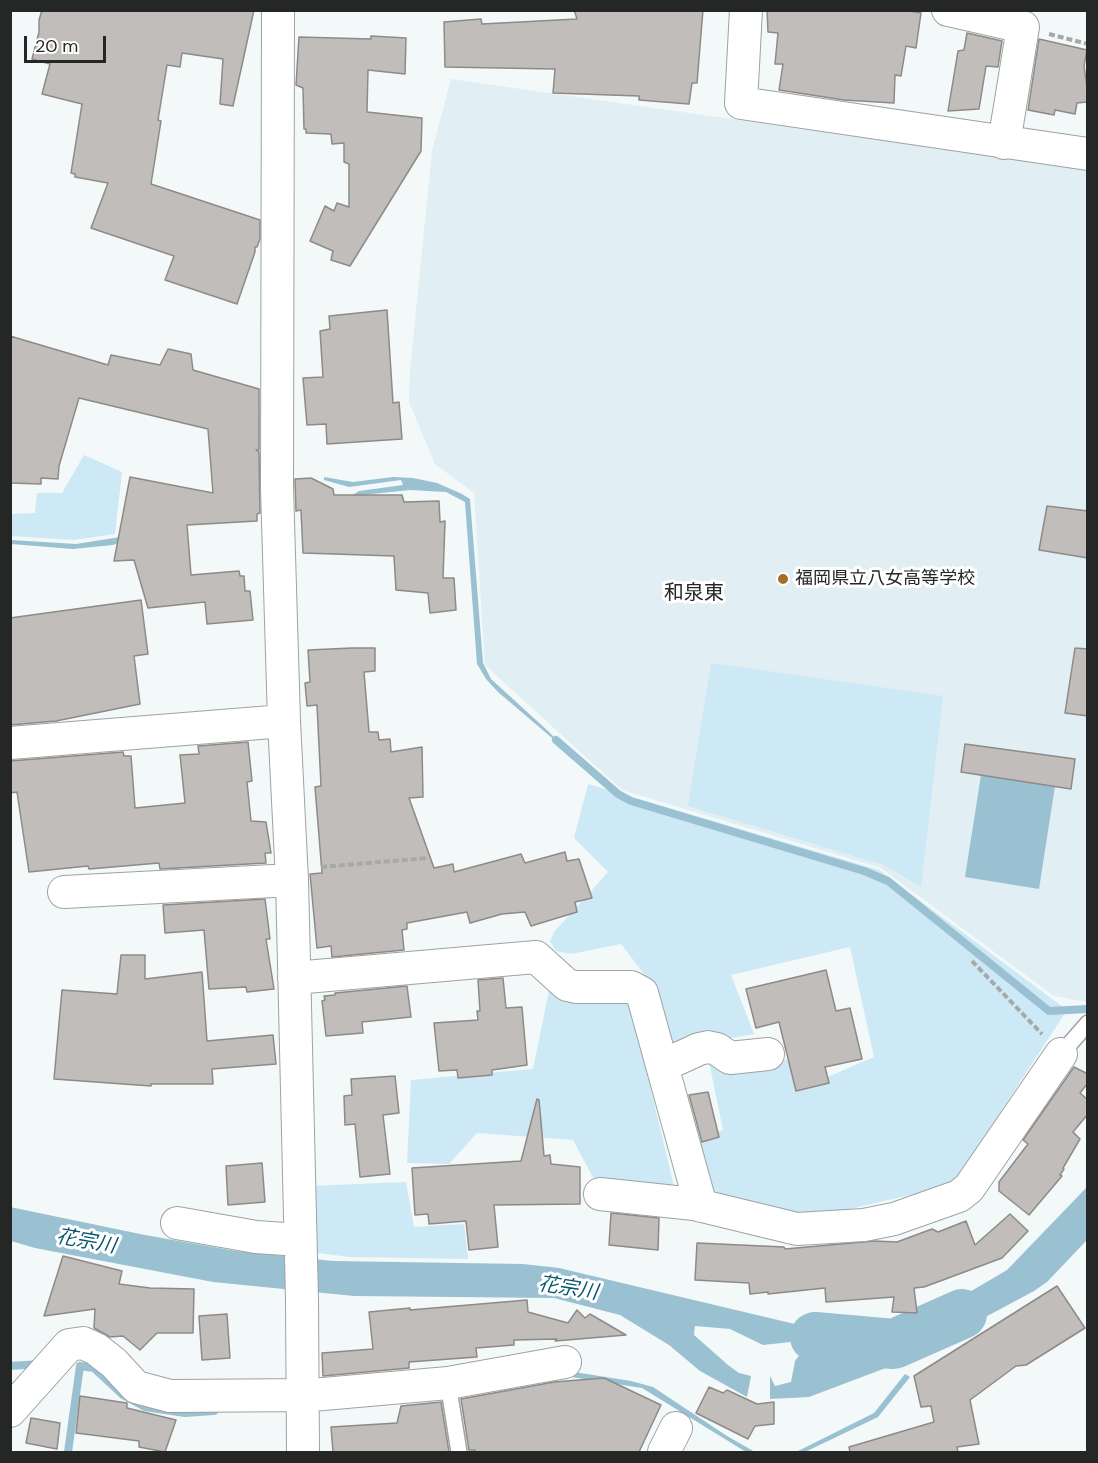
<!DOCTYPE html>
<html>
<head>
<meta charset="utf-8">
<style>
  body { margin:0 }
  #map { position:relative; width:1098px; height:1463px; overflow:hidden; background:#f3f8f9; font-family:"DM Sans",sans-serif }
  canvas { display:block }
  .frame { position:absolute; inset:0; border:12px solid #252727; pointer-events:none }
  .scale { position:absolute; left:24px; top:36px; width:82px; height:27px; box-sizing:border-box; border:3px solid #252727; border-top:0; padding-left:8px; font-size:18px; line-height:21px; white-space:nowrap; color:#252727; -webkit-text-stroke:4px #fff; paint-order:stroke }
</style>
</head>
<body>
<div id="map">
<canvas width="1098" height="1463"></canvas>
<div class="frame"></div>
<div class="scale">20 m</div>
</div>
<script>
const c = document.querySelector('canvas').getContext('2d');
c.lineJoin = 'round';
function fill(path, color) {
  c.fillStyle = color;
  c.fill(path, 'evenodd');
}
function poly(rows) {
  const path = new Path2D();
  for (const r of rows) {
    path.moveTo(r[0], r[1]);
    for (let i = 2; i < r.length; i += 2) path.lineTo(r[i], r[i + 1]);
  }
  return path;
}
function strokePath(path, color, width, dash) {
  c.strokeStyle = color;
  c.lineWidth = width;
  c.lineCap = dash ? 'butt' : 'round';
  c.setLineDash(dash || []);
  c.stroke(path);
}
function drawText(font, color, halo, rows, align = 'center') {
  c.font = font + ' "DM Sans","Noto Sans JP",sans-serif';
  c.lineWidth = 6;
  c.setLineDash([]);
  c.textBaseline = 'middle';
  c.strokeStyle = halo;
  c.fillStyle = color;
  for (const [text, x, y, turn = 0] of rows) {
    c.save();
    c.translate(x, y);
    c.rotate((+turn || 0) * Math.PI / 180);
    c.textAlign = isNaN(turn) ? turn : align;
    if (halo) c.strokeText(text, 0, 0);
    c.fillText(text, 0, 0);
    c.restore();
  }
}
const built = poly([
  [451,79,1087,170,1087,1002,1054,996,881,868,622,790,485,665,474,493,435,464,409,402,410,370,432,151]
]);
const green = poly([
  [84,455,122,472,115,534,74,540,11,536,11,514,35,513,37,493,62,493],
  [711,663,943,696,921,887,884,865,688,806],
  [588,784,879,870,1067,1010,953,1185,807,1219,708,1196,688,1142,723,1130,707,1052,789,1060,795,1091,874,1057,850,947,731,975,754,1034,662,1050,644,974,621,944,571,954,556,951,550,941,554,932,608,872,574,838],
  [550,986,628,993,675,1191,595,1181,573,1140,477,1133,449,1164,407,1163,411,1080,533,1069],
  [406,1182,414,1227,464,1224,468,1259,350,1257,310,1252,309,1186]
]);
const water = poly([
  [324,477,353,482,393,477,413,478,437,483,462,494,470,499,483,663,491,679,548,731,572,755,498,692,486,679,477,664,465,502,446,492,410,490,362,495,317,524,313,519,359,491,403,485,401,480,349,487,324,480],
  [120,537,122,542,113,545,73,549,11,544,11,540,76,544],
  [981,775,1055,786,1039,889,965,877],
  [1087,1187,1087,1240,1047,1282,1034,1291,907,1359,895,1327,956,1300,1007,1270],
  [10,1207,145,1235,236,1251,333,1261,523,1264,559,1268,799,1325,880,1331,891,1366,809,1397,770,1399,770,1376,775,1386,791,1382,795,1361,807,1345,800,1341,763,1345,730,1329,695,1326,694,1335,728,1365,739,1373,751,1376,747,1397,700,1371,669,1345,620,1315,554,1298,354,1296,213,1282,35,1248,11,1241],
  [574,1372,631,1381,653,1387,727,1436,755,1452,746,1452,642,1388,571,1377,509,1386],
  [905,1374,910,1377,878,1417,805,1452,796,1452,874,1413]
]);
const stream = poly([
  [556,740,618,794,631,801,864,871,888,881,1049,1011,1088,1009],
  [10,1366,40,1364],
  [68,1452,80,1366,94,1368,123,1395,145,1407,185,1413,214,1411]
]);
const river = poly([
  [815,1337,894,1344,962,1314]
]);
const building = poly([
  [42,10,254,10,233,106,220,104,223,59,182,53,180,67,167,65,158,120,161,121,151,184,260,220,260,239,257,247,255,247,255,252,237,304,165,280,174,256,91,228,108,183,75,177,75,174,71,173,82,104,42,94,50,64,32,59,39,32,39,20,42,10],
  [574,10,703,10,697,83,692,83,689,104,639,100,639,96,553,93,555,69,445,67,444,22,481,19,482,24,577,19,574,10],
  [767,10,904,10,921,13,916,48,906,46,901,76,895,75,894,103,844,100,779,90,783,64,775,64,778,33,768,32,767,10],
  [967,33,1002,41,998,67,986,66,979,109,948,111,958,51,964,50,967,33],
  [371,36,406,38,405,74,368,70,367,112,422,118,421,151,350,266,331,260,333,251,310,241,325,206,334,211,337,203,349,207,349,164,344,162,344,143,332,144,331,134,306,133,306,129,304,129,303,88,296,85,299,37,371,39,371,36],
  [1039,39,1087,50,1084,66,1087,87,1087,102,1077,103,1075,114,1055,110,1054,115,1028,110,1039,39],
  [387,310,393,403,399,402,402,439,327,444,326,424,307,425,303,378,323,377,320,331,330,329,329,316,387,310],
  [10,336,108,365,111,355,160,365,168,349,191,354,193,370,259,389,259,450,256,450,259,452,260,513,257,514,257,521,187,525,191,575,239,571,240,576,244,576,245,591,250,591,253,620,207,624,205,602,148,608,134,560,114,561,130,477,213,493,208,429,79,398,59,466,58,479,41,478,41,484,10,483,10,336],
  [311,478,333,489,334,495,402,495,404,502,439,501,440,522,445,521,443,578,454,578,456,610,430,613,428,593,396,590,394,556,303,553,301,510,296,511,295,479,311,478],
  [1047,506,1088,511,1088,558,1039,550,1047,506],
  [141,600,148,654,134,656,140,704,56,721,10,725,10,618,141,600],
  [352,648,375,648,375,671,364,672,369,732,378,732,379,740,390,739,391,752,422,747,423,797,409,798,434,868,453,864,454,872,521,854,525,863,565,852,567,861,579,859,592,898,575,902,577,912,531,926,525,912,502,914,470,923,467,912,407,923,407,929,402,930,404,950,332,957,331,946,317,948,310,874,322,873,315,787,321,786,317,705,307,706,305,683,310,682,308,650,352,648],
  [1075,648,1088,649,1088,716,1065,713,1075,648],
  [248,742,252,781,247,782,251,821,266,822,271,853,265,853,266,863,160,869,159,863,89,869,88,866,29,872,17,792,10,793,10,761,123,752,124,756,131,756,135,808,185,803,180,755,199,754,198,746,248,742],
  [965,744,1075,759,1071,789,961,772,965,744],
  [265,899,270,939,266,939,274,989,247,992,246,987,209,989,204,930,165,933,163,905,265,899],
  [121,955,145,955,145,979,202,972,207,1041,273,1035,276,1064,212,1069,213,1084,151,1084,151,1086,54,1079,62,990,117,994,121,955],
  [826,970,836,1011,850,1008,862,1059,825,1067,829,1083,796,1091,779,1022,756,1028,746,989,826,970],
  [503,978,506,1008,522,1007,527,1065,492,1070,492,1075,458,1078,457,1070,439,1071,434,1023,478,1020,477,1011,480,1011,478,980,503,978],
  [407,986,411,1017,362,1022,363,1033,326,1036,322,1001,325,1000,324,996,335,995,335,993,407,986],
  [1074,1067,1088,1074,1088,1083,1080,1093,1088,1100,1088,1114,1073,1132,1080,1139,1063,1168,1064,1169,1060,1175,1062,1176,1029,1215,999,1191,999,1182,1028,1144,1023,1140,1074,1067],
  [395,1076,399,1113,383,1115,390,1174,360,1177,355,1124,345,1125,344,1096,352,1095,351,1079,395,1076],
  [708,1092,719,1137,702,1142,689,1095,708,1092],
  [537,1099,539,1100,544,1156,550,1155,551,1164,580,1167,580,1204,494,1205,498,1247,469,1250,466,1221,429,1224,428,1214,415,1215,412,1168,521,1161,537,1099],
  [262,1163,265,1202,228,1205,226,1166,262,1163],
  [611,1213,659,1218,658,1250,609,1245,611,1213],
  [1010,1214,1028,1231,1002,1258,924,1287,914,1288,917,1313,892,1312,894,1297,826,1302,825,1288,768,1294,768,1292,750,1294,749,1283,695,1280,697,1243,784,1247,785,1249,874,1241,897,1242,932,1229,938,1232,966,1221,975,1245,1010,1214],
  [63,1256,122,1271,119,1284,150,1288,194,1289,193,1333,157,1333,140,1350,123,1336,110,1337,94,1328,95,1309,44,1316,63,1256],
  [1057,1286,1085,1328,1026,1365,1016,1366,970,1400,979,1444,957,1447,958,1452,850,1452,849,1447,934,1422,931,1406,921,1407,914,1376,1057,1286],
  [527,1300,528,1312,568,1323,577,1310,585,1318,590,1314,626,1335,555,1341,557,1339,514,1340,514,1345,476,1348,477,1357,409,1362,409,1368,323,1376,322,1353,373,1349,369,1312,410,1308,410,1310,527,1300],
  [227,1314,230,1358,202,1360,199,1316,227,1314],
  [604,1378,661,1405,639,1452,475,1452,475,1450,469,1450,461,1399,554,1382,604,1378],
  [709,1387,723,1393,727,1390,757,1404,774,1402,774,1424,755,1426,748,1439,696,1413,709,1387],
  [80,1396,127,1403,127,1408,176,1420,165,1452,139,1447,139,1441,76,1433,80,1396],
  [441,1402,449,1452,333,1452,331,1427,397,1423,401,1406,441,1402],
  [31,1418,60,1423,57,1449,26,1443,31,1418]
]);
const path = poly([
  [1049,34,1088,44],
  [321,867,428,858],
  [972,961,1042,1034]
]);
const lane = poly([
  [1061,1054,1088,1023],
  [448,1383,459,1452]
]);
const street = poly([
  [278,10,277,488,284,721,292,880,302,1300,303,1452],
  [746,10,741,103,1088,154],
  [948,10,1023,27,1004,143],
  [10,743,284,721],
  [64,892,292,880],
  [294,978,536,957,567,985,576,987,631,987,642,993,701,1206],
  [662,1066,699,1049,708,1047,717,1049,730,1058,768,1054],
  [600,1194,694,1204,797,1229,864,1225,894,1219,959,1196,969,1188,1061,1054],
  [177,1223,256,1237,300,1240],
  [10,1411,69,1345,83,1343,96,1349,114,1363,136,1387,170,1396,312,1395,448,1383,565,1362],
  [664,1452,676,1428]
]);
const markers = [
  [783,579,6,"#a76c2d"]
];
const poiNames = [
  ["福岡県立八女高等学校",795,579]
];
const neighbourhoodNames = [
  ["和泉東",694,594]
];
const waterNames = [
  ["花宗川",86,1242,10],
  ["花宗川",568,1289,9]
];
fill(built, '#e1eef3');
fill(green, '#cce9f5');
fill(water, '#9ac1d1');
strokePath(stream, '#9ac1d1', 8);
strokePath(river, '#9ac1d1', 50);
fill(building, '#c0bdbb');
strokePath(building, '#8d8a88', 1.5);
strokePath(lane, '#9ea2a3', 18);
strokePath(street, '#9ea2a3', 34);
strokePath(path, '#a5a9aa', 4, [6, 3]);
strokePath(lane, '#fff', 15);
strokePath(street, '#fff', 32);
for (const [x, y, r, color] of markers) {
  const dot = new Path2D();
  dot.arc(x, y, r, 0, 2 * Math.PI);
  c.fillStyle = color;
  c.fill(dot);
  strokePath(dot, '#fff', 2);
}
drawText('18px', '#252727', '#fff', poiNames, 'left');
drawText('20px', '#252727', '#fff', neighbourhoodNames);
drawText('italic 20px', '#08576e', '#fff', waterNames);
</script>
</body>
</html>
